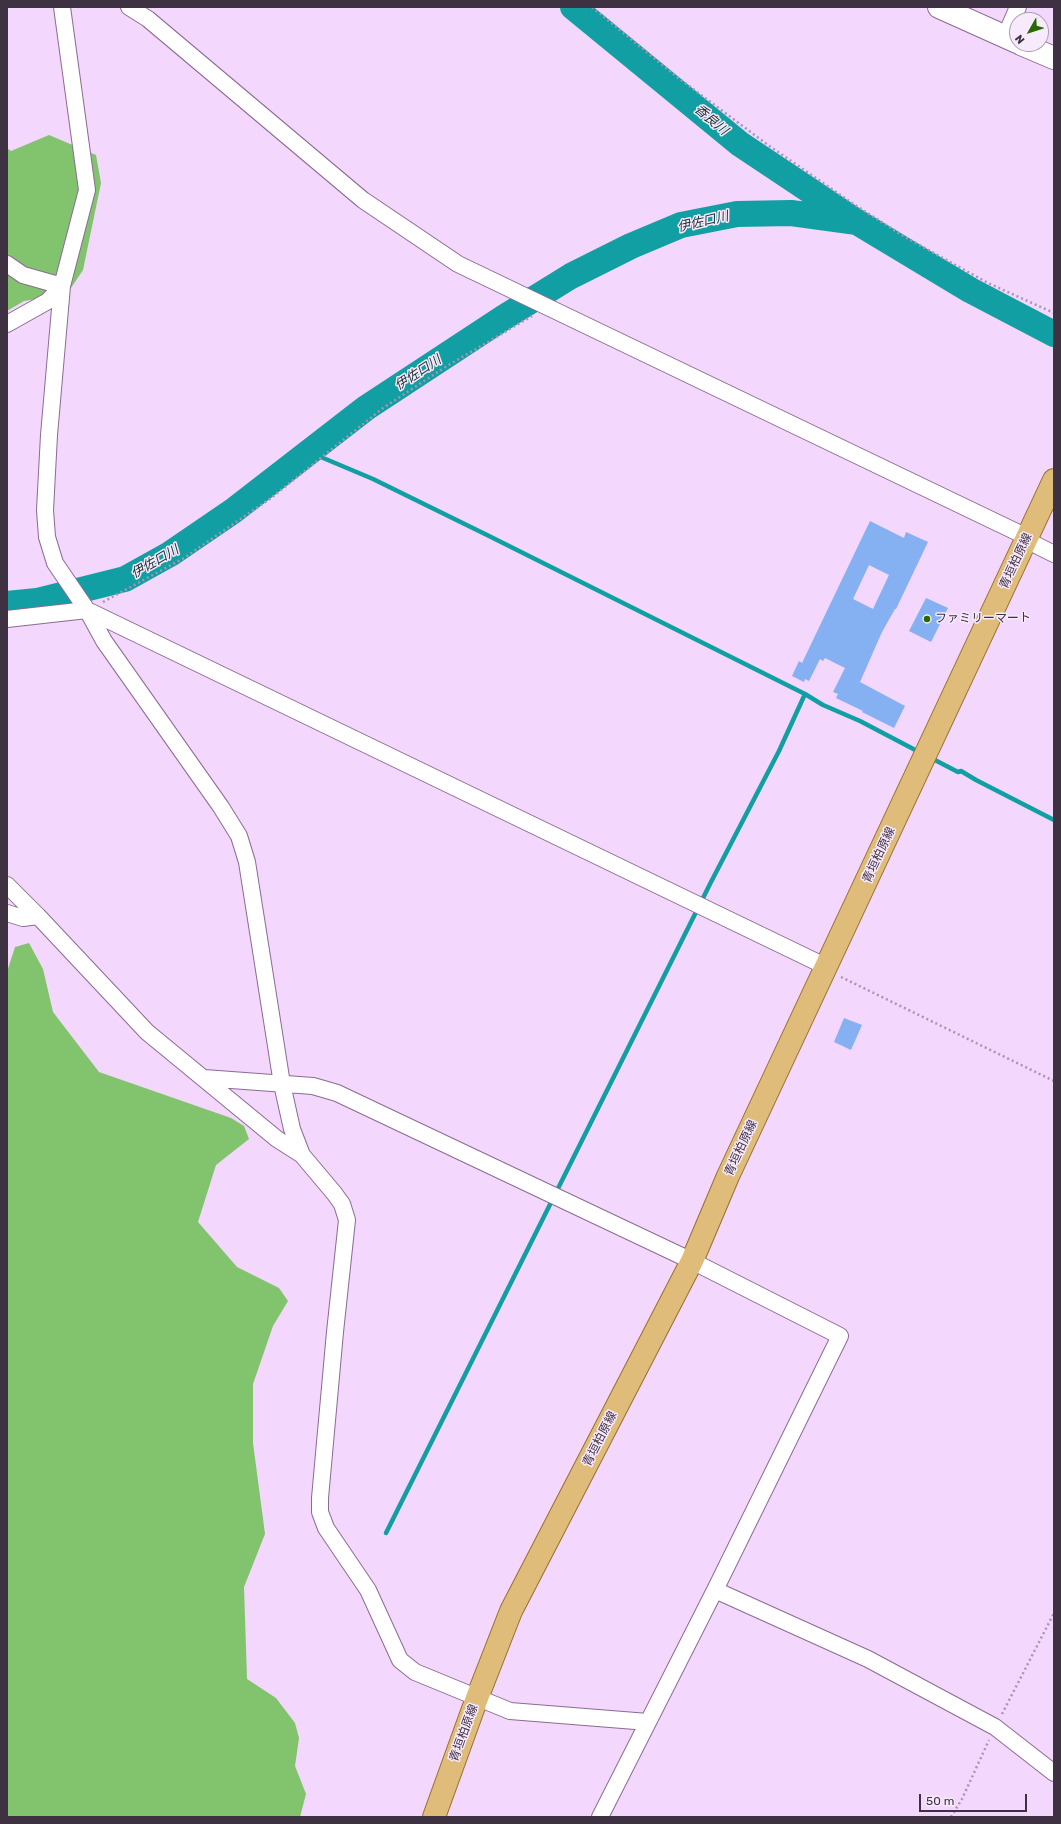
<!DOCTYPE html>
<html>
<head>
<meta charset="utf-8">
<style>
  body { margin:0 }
  #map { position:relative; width:1061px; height:1824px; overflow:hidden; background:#f3d7fc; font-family:Rubik,sans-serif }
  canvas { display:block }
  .frame { position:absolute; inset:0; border:8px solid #3e3142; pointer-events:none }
  .north { position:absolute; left:1009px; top:12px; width:40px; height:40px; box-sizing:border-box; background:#f8eafd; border:1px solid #aea0b2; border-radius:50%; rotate:231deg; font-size:11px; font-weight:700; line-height:16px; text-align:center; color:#3e3142 }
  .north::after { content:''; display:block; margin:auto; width:14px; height:18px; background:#256a00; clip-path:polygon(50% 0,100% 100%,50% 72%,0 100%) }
  .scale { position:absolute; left:919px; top:1794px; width:108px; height:18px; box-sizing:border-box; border:2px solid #3e3142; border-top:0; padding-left:5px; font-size:12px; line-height:14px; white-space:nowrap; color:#3e3142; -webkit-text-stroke:3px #f8eafd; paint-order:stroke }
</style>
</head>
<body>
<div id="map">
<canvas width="1061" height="1824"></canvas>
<div class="frame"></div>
<div class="north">N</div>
<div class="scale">50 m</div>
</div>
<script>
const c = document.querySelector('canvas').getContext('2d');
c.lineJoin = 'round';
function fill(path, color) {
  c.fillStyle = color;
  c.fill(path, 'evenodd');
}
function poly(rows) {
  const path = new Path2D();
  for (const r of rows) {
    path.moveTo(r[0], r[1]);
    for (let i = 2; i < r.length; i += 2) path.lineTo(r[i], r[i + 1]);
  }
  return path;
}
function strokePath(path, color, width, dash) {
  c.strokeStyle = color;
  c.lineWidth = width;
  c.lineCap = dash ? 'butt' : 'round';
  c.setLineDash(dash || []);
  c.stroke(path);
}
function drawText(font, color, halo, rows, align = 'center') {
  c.font = font + ' Rubik,"Noto Sans JP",sans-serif';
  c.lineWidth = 3;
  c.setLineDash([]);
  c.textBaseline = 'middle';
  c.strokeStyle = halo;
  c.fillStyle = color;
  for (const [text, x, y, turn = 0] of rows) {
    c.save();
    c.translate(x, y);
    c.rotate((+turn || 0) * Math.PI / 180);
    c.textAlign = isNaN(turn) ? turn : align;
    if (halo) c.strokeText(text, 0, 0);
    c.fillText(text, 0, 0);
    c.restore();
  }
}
const forest = poly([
  [49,135,96,155,101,183,83,270,67,294,24,301,7,311,7,148,11,151],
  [29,943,43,969,53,1012,99,1072,231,1118,244,1126,249,1139,216,1165,198,1222,237,1267,279,1288,288,1301,273,1326,253,1384,253,1443,265,1534,244,1587,247,1679,276,1698,295,1723,299,1738,295,1766,306,1794,300,1817,7,1817,7,972,15,947]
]);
const stream = poly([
  [309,452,373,479,487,535,805,694,823,705,860,721,921,753],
  [931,758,958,772,961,771,976,780,1054,820],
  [386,1533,711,882,779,751,805,694]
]);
const river = poly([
  [573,7,740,144,857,222,970,290,1054,334],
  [7,604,37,601,125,579,170,554,233,511,366,408,503,318,571,276,631,246,681,225,737,214,791,213,857,222]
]);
const building = poly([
  [870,521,904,538,906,532,928,542,896,609,895,609,882,632,860,682,905,706,894,728,862,712,863,711,836,698,838,694,833,692,845,668,825,658,823,661,820,659,809,681,805,679,804,682,792,676,799,661,802,663],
  [869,565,889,575,873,609,853,599],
  [926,598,948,608,931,642,909,631],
  [844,1018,862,1025,851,1050,834,1042]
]);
const path = poly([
  [592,7,677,77,768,145,855,205,905,237,988,283,1054,313],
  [103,602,184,558,271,498,383,408,447,366,532,316],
  [841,977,1054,1081],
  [1002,1714,1054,1613],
  [951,1817,962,1799,989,1740]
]);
const street = poly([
  [62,7,87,190,62,286,49,435,45,510,47,537,55,563,87,610,104,641,221,807,239,836,247,862,282,1084,292,1129,302,1155,334,1193,342,1204,347,1220,335,1332,320,1498,320,1512,326,1528,368,1590,400,1660,415,1672,510,1711,648,1722],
  [129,7,148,19,363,200,458,264,1027,537],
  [1005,37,1018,7],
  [7,264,23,275,62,286],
  [7,324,48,301,62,286],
  [1026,540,1054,554],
  [7,619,87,610,827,967],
  [7,885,38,916,147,1032,277,1139,302,1155],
  [7,913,23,918,38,916],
  [204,1078,313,1086,337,1093,692,1261,840,1336,715,1590,600,1817],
  [715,1590,868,1659,995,1727,1054,1773]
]);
const secondary = poly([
  [939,7,1017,42],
  [1021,44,1054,58]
]);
const primary = poly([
  [434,1817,477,1698,511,1611,692,1261,728,1176,1054,480]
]);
const markers = [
  [927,619,4,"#256a00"]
];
const streetNames = [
  ["青垣柏原線",1016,561,-65],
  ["青垣柏原線",879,855,-65],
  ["青垣柏原線",741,1148,-65],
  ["青垣柏原線",600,1439,-63],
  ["青垣柏原線",464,1733,-70]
];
const poiNames = [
  ["ファミリーマート",935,619]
];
const waterNames = [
  ["香良川",711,120,40],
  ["伊佐口川",703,222,-13],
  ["伊佐口川",418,373,-33],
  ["伊佐口川",155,562,-30]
];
fill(forest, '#82c36e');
strokePath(stream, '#119fa4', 4.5);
strokePath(river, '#119fa4', 26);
fill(building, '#85b0f2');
strokePath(street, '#8b6b94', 18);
strokePath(secondary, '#8b6b94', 24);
strokePath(primary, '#986f2c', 24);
strokePath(path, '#aa94b1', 2.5, [2, 3]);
strokePath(street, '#fff', 16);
strokePath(secondary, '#fff', 22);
strokePath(primary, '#dfbc79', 22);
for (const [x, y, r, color] of markers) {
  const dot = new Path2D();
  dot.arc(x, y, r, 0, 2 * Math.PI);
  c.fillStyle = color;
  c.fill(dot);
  strokePath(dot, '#f8eafd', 1.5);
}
drawText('12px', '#3e3142', '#f8eafd', streetNames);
drawText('12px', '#3e3142', '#f8eafd', poiNames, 'left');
drawText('italic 13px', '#163132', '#f8eafd', waterNames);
</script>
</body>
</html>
